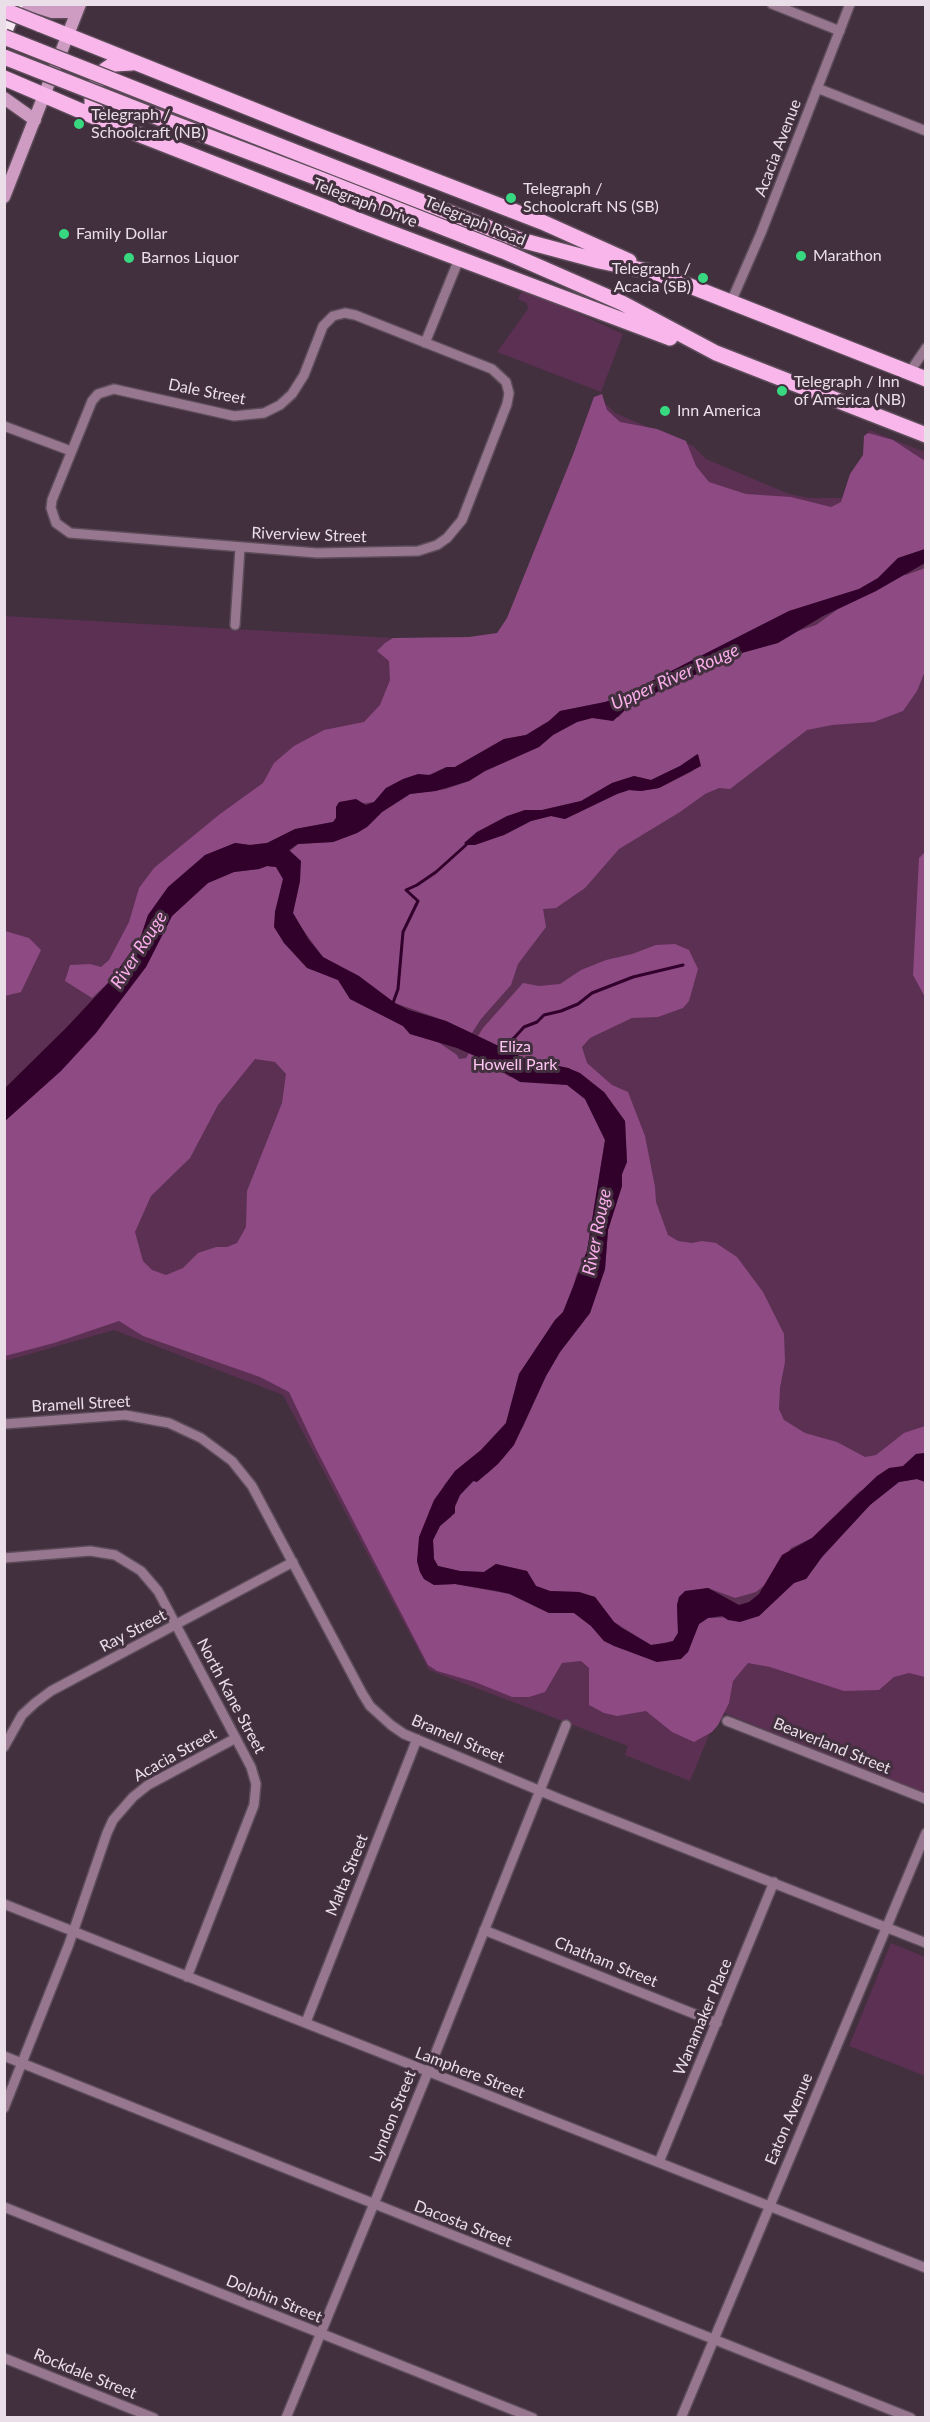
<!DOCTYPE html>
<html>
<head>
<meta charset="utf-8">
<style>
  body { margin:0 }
  #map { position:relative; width:930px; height:2422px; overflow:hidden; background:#42303e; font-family:Lato,sans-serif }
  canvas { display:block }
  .frame { position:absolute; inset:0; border:6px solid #eadfe8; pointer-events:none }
</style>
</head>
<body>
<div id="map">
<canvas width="930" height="2422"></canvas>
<div class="frame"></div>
</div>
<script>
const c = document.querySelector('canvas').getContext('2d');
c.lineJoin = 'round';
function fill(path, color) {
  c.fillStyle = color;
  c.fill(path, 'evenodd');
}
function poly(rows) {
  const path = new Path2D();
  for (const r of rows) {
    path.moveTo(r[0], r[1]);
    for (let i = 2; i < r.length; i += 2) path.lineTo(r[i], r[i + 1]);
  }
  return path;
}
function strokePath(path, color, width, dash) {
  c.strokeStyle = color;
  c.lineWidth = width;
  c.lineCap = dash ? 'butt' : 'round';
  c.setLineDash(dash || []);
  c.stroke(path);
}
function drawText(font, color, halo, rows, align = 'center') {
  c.font = font + ' Lato,sans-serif';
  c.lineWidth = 6;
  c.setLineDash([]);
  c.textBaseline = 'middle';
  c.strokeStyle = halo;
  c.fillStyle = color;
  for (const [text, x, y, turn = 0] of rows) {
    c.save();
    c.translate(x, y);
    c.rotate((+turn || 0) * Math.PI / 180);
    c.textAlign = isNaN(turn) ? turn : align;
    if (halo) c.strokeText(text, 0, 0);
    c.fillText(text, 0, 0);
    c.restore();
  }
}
const green = poly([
  [527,290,623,334,601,392,497,352,528,309,527,303,518,299,522,291],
  [596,402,608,406,615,413,693,446,706,459,789,494,810,498,842,498,870,444,869,430,925,452,925,1793,719,1711,690,1781,625,1755,628,1746,429,1670,283,1395,114,1330,5,1361,4,616,499,644],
  [891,1943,925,1957,925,2076,849,2046]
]);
const forest = poly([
  [602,394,607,410,620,422,657,429,686,441,696,466,709,482,746,494,791,497,831,507,841,502,850,474,863,455,864,436,868,433,893,440,925,461,925,549,898,558,878,578,859,589,789,611,622,696,605,702,560,711,549,721,526,735,504,739,455,767,446,767,431,774,386,788,374,802,336,807,336,818,333,822,295,829,267,843,250,845,235,843,206,855,148,915,140,939,125,961,110,981,92,998,65,981,70,965,90,964,101,967,109,960,129,922,139,888,154,868,220,814,263,783,274,763,294,746,324,730,364,722,380,705,390,680,389,661,377,651,385,643,393,638,469,637,497,633,507,618,574,452,594,397],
  [925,568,925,671,917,691,903,711,874,722,832,725,807,730,730,789,719,788,705,794,680,812,619,849,585,888,556,908,543,909,546,927,518,964,511,985,481,1019,472,1033,446,1021,395,1003,323,957,301,927,293,913,300,881,290,851,298,844,333,842,357,833,368,826,382,812,410,794,446,789,469,781,485,771,539,747,553,735,577,722,592,718,619,717,625,710,679,681,728,661,738,654,777,643,795,632,816,625,838,609,876,591,902,575,906,575],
  [697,754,693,771,659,788,641,791,629,790,617,794,565,819,551,816,531,821,504,835,465,843,477,832,525,810,542,810,581,801,612,783,634,776,651,780,680,766],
  [925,852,925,997,913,975,919,858],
  [267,866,276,867,283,879,275,912,328,976,338,980,350,999,403,1026,410,1034,438,1042,457,1055,459,1059,466,1058,469,1053,510,1077,568,1085,585,1099,605,1140,587,1251,576,1276,572,1293,563,1313,555,1320,519,1374,506,1423,481,1450,455,1471,445,1484,429,1512,417,1561,420,1572,424,1579,434,1585,455,1584,509,1594,549,1613,574,1613,591,1626,604,1641,657,1662,688,1652,699,1624,708,1618,759,1616,794,1583,807,1578,822,1557,870,1505,899,1482,917,1479,926,1482,925,1677,909,1673,894,1677,879,1690,844,1691,770,1667,748,1663,733,1681,729,1703,718,1725,712,1732,694,1742,672,1732,646,1711,617,1716,604,1713,589,1705,589,1668,581,1661,562,1663,545,1692,529,1697,512,1697,475,1682,437,1671,428,1665,316,1449,289,1392,260,1377,143,1336,119,1321,54,1343,5,1356,5,1121,47,1083,124,995,146,967,172,916,208,883,234,872,259,869],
  [255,1059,275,1062,286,1074,282,1103,247,1191,246,1227,237,1243,227,1247,216,1247,198,1253,183,1268,166,1275,152,1270,143,1261,135,1232,151,1196,190,1158,218,1105],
  [5,931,29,938,41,950,21,992,5,996],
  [675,944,689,950,698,969,689,1001,683,1008,658,1017,632,1018,590,1038,582,1047,587,1063,612,1085,628,1092,645,1136,655,1187,656,1202,668,1235,678,1241,692,1243,702,1241,716,1243,737,1257,763,1292,784,1334,785,1362,780,1388,779,1409,784,1420,805,1433,837,1442,865,1457,876,1455,904,1433,925,1426,925,1453,916,1454,903,1466,859,1492,812,1538,791,1548,767,1583,756,1592,735,1598,708,1588,686,1591,679,1597,677,1605,678,1633,673,1641,651,1645,614,1622,595,1597,579,1592,550,1591,536,1586,527,1571,496,1564,484,1572,460,1571,438,1566,434,1559,433,1540,440,1526,451,1517,460,1495,474,1481,488,1473,504,1457,523,1427,546,1376,560,1352,590,1313,605,1269,608,1230,622,1186,622,1174,627,1162,625,1121,604,1092,569,1068,528,1060,478,1036,483,1028,523,983,539,986,560,984,581,970,606,960,632,954,656,945]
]);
const water = poly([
  [925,549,925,563,876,591,823,616,778,643,738,654,728,661,662,689,625,710,613,721,592,718,577,722,553,735,539,747,485,771,469,781,436,791,410,794,382,812,367,827,357,833,333,842,298,844,289,850,301,861,300,881,293,913,309,940,323,957,359,976,395,1003,409,1010,446,1021,528,1060,568,1068,580,1073,604,1092,625,1121,627,1162,622,1174,622,1186,608,1230,605,1269,590,1313,560,1352,546,1376,514,1445,498,1464,477,1482,473,1481,460,1495,455,1506,455,1513,440,1526,433,1540,434,1559,438,1566,460,1571,484,1572,496,1564,527,1571,536,1586,550,1591,579,1592,595,1597,614,1622,622,1628,651,1645,666,1643,673,1641,678,1633,677,1605,679,1597,685,1591,708,1588,739,1605,749,1602,759,1594,782,1555,812,1538,877,1476,889,1468,903,1466,916,1454,925,1453,925,1482,917,1479,899,1482,870,1505,822,1557,806,1579,794,1583,759,1616,740,1622,728,1620,722,1616,708,1618,699,1624,688,1652,681,1659,657,1662,614,1646,604,1641,591,1626,574,1613,549,1613,510,1594,497,1591,455,1584,434,1585,424,1579,420,1572,417,1561,419,1537,434,1500,455,1471,481,1450,506,1423,519,1374,555,1320,563,1312,587,1251,605,1140,585,1099,567,1085,520,1082,482,1059,457,1048,410,1034,403,1026,350,999,338,980,307,968,284,943,274,927,275,912,283,879,276,867,267,866,259,869,234,872,208,883,172,916,146,967,96,1033,61,1071,5,1121,5,1088,66,1028,110,981,140,939,148,915,168,887,205,855,235,843,250,845,267,843,295,829,333,822,336,818,336,807,339,802,356,799,366,805,374,802,386,788,403,779,418,774,430,775,447,767,455,767,504,739,526,735,549,721,560,711,605,702,622,696,789,611,859,589,878,578,898,558],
  [698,754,701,766,659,788,641,791,629,790,617,794,565,819,551,816,531,821,504,835,475,845,467,845,464,843,477,832,507,816,525,810,542,810,581,801,612,783,634,776,651,780,680,766]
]);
const stream = poly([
  [393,1003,398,989,403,932,418,901,406,890,417,885,436,872,466,845],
  [497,1049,514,1038,524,1027,537,1022,544,1015,561,1011,578,1004,592,993,633,977,683,965]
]);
const minor = poly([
  [772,4,840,31],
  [817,88,926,131],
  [731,302,761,233,850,4],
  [345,313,355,315,492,369,506,382,509,393,507,404,462,520,447,538,437,545,418,551,317,553,70,533,56,523,51,508,52,500,92,401,98,394,114,389,234,416,264,413,280,405,292,394,304,375,323,326,333,316,345,313],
  [425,343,459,259],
  [909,373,926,348],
  [4,426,71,451],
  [235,625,240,548],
  [4,1424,125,1415,169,1423,201,1438,232,1461,252,1486,362,1693,370,1706,391,1725,404,1734,562,1800,926,1943],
  [4,1558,90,1551,115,1555,141,1571,158,1591,251,1767,256,1784,254,1805,187,1977],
  [727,1721,926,1799],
  [4,1747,22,1715,35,1703,51,1691,293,1562],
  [4,1904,926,2268],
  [484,1930,717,2023],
  [306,2022,417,1739],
  [4,2056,911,2418],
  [4,2108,69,1944,107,1833,113,1820,133,1797,148,1785,236,1738],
  [659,2162,774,1882],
  [4,2207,533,2418],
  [4,2358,154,2418],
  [286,2418,428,2072,566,1725],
  [681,2418,926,1833]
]);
const secondary = poly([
  [27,4,52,12,77,12],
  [4,98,35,120],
  [4,197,80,4]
]);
const primary = poly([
  [39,24,309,132,542,222,629,261],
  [4,78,102,120,386,231,670,338],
  [168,102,517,239,599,261,657,273,926,379],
  [162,119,320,179,503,251,622,303,716,353,926,435],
  [102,120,92,103,92,93,98,80,105,70,114,64,132,63]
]);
const motorway = poly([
  [4,32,15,4]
]);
const primaryBridge = poly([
  [4,10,39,24],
  [4,37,168,102],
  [4,57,162,119]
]);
const markers = [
  [79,124,6,"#38d880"],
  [511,198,6,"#38d880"],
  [64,234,6,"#38d880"],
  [801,256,6,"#38d880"],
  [129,258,6,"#38d880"],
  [703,278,6,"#38d880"],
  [782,391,6,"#38d880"],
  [665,411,6,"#38d880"]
];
const poiNames = [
  ["Telegraph /",91,115],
  ["Schoolcraft (NB)",91,133],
  ["Telegraph /",523,189],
  ["Schoolcraft NS (SB)",523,207],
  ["Family Dollar",76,234],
  ["Marathon",813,256],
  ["Barnos Liquor",141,258],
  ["Telegraph /",691,269,"right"],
  ["Acacia (SB)",691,287,"right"],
  ["Telegraph / Inn",794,382],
  ["of America (NB)",794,400],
  ["Inn America",677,411]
];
const streetNames = [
  ["Acacia Avenue",778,148,-69],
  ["Telegraph Drive",365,203,21],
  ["Telegraph Road",475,221,22],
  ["Dale Street",207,392,11],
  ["Riverview Street",309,535,2],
  ["Bramell Street",81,1404,-3],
  ["Ray Street",133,1631,-28],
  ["North Kane Street",231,1696,62],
  ["Bramell Street",458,1739,23],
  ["Beaverland Street",832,1746,22],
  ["Acacia Street",175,1755,-29],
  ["Malta Street",347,1875,-68],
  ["Chatham Street",606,1962,22],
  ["Wanamaker Place",703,2017,-67],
  ["Lamphere Street",470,2073,21],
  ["Lyndon Street",393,2116,-68],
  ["Eaton Avenue",789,2119,-67],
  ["Dacosta Street",463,2224,21],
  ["Dolphin Street",274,2299,22],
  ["Rockdale Street",85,2374,22]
];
const parkNames = [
  ["Eliza",515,1047],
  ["Howell Park",515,1065]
];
const waterNames = [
  ["Upper River Rouge",675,677,-24],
  ["River Rouge",139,950,-57],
  ["River Rouge",597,1232,-79]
];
fill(green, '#5b3053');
fill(forest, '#8e4a83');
fill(water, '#31012c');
strokePath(stream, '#31012c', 3);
strokePath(minor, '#5d4c59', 12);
strokePath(secondary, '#5d4c59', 15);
strokePath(primary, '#5d4c59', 18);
strokePath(motorway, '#5d4c59', 20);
strokePath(minor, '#977790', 9);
strokePath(secondary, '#ce9bc3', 12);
strokePath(primary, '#f8b6ea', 15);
strokePath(motorway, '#f7e7f3', 16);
strokePath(primaryBridge, '#5d4c59', 18, []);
strokePath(primaryBridge, '#f8b6ea', 15);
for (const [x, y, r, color] of markers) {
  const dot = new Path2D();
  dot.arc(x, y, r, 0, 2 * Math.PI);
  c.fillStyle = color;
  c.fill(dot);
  strokePath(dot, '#42303e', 2);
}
drawText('16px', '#eadfe8', '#42303e', poiNames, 'left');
drawText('16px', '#eadfe8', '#42303e', streetNames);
drawText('16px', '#fec4f2', '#42303e', parkNames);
drawText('italic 18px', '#fbaeec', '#42303e', waterNames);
</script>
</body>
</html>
